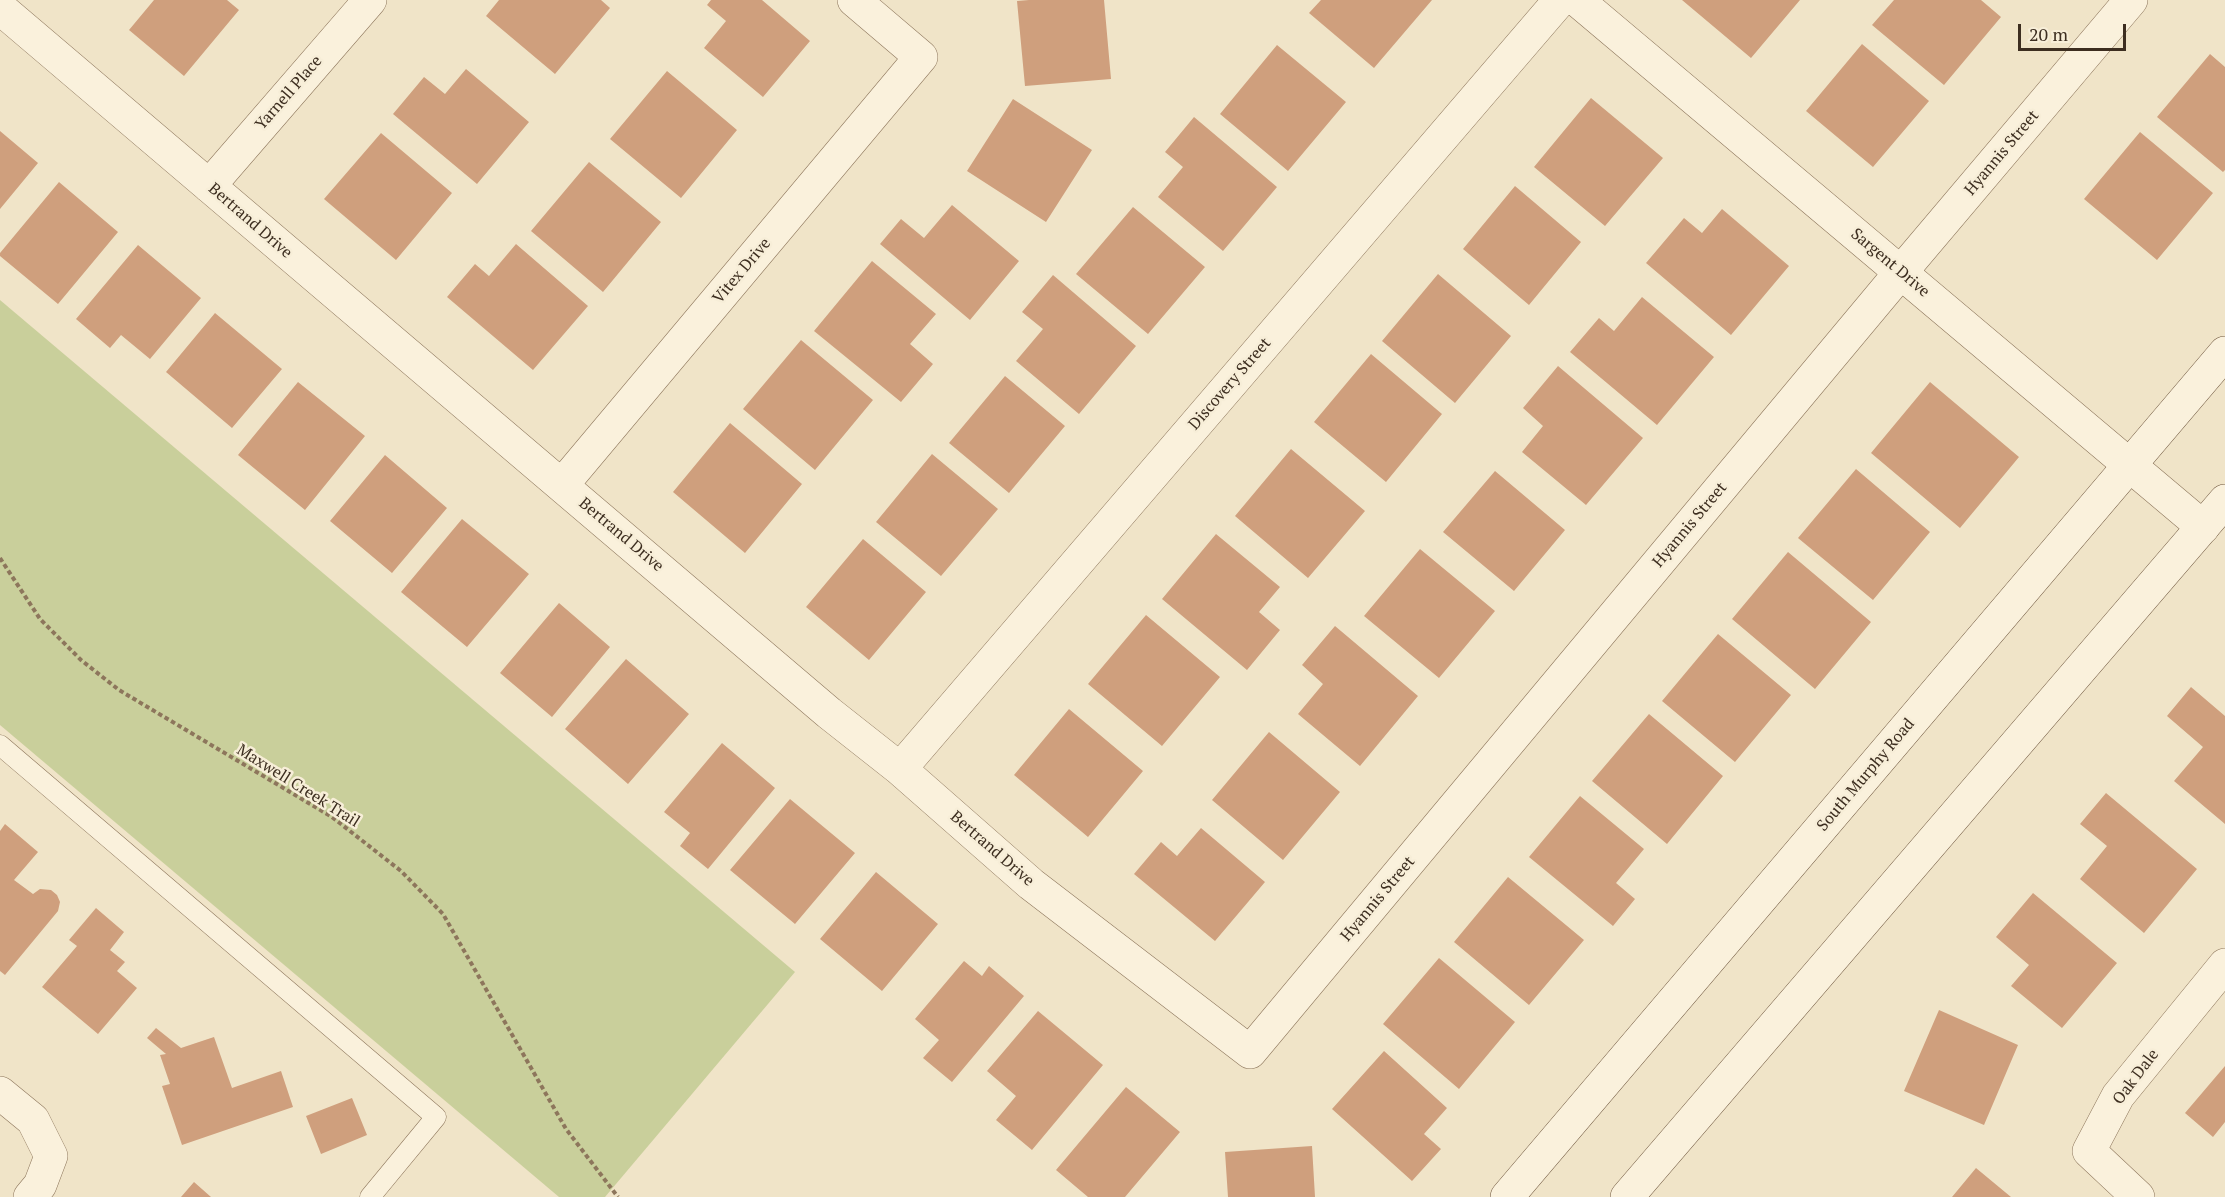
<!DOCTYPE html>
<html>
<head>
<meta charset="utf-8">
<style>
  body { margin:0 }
  #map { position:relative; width:2225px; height:1197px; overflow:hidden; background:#f0e4c8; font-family:"PT Serif",serif }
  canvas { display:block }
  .scale { position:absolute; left:2018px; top:24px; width:108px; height:27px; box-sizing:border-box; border:3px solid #3d2e20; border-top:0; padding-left:8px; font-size:18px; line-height:21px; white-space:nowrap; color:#3d2e20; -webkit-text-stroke:4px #f7eed8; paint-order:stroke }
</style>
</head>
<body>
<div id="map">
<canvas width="2225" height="1197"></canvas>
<div class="scale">20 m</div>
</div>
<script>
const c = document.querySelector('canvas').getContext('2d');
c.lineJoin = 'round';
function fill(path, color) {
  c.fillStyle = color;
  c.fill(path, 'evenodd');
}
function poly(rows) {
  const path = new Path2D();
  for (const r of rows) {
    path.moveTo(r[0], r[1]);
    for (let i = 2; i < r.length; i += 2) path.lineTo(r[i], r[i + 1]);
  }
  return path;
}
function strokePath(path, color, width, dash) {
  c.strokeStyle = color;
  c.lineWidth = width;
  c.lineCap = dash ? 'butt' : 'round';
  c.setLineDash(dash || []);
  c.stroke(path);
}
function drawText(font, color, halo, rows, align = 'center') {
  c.font = font + ' "PT Serif",serif';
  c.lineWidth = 5;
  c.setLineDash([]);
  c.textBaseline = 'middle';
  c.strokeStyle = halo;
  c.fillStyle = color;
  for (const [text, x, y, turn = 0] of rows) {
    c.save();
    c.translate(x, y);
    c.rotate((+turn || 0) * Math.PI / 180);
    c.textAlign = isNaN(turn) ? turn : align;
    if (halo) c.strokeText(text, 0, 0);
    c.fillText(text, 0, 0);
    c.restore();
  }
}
const green = poly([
  [0,300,795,972,605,1197,559,1197,0,725]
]);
const building = poly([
  [154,0,227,0,239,10,184,76,129,30],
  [499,0,601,0,610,8,555,74,486,16],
  [711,0,762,0,810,41,763,97,704,48,726,21,707,5],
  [1029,0,1104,0,1111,79,1025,86,1017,1],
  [1321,0,1432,0,1374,68,1309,13],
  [1682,0,1800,0,1751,58],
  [1894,0,1981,0,2001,17,1944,85,1872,25],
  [1862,44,1929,101,1873,167,1806,111],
  [1277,45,1346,102,1288,171,1220,114],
  [2210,54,2225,67,2225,170,2223,172,2157,117],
  [466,69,529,122,477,184,393,114,424,77,445,94],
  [667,71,737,130,681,198,610,139],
  [1591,98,1663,158,1605,226,1534,167],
  [1013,99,1092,150,1046,222,967,171],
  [1194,117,1277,187,1223,251,1158,197,1183,167,1165,152],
  [0,131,38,163,0,209],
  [2140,132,2213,193,2157,260,2084,199],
  [381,133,452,193,396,260,324,199],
  [589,162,661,222,603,292,531,231],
  [59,182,118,232,58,304,0,256,0,253],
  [1515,186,1581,242,1529,305,1463,249],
  [952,205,1019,261,970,320,880,244,901,219,924,238],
  [1133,207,1205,267,1148,334,1076,274],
  [1722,209,1789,266,1731,335,1646,263,1684,218,1702,233],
  [516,244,588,306,533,370,447,297,475,264,489,276],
  [138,245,201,298,150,359,121,335,110,348,76,319],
  [872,261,936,314,910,344,933,364,901,402,814,331],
  [1438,274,1511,336,1455,403,1382,341],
  [1053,275,1136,346,1079,414,1016,361,1043,329,1022,312],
  [1642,297,1714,357,1657,425,1570,352,1599,318,1614,331],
  [215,313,282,369,232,428,166,372],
  [801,340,873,400,815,470,743,409],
  [1371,354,1442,414,1386,482,1314,422],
  [1558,366,1643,438,1586,505,1522,452,1543,426,1523,408],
  [1005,376,1065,426,1009,493,949,443],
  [298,382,365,436,305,510,238,455],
  [1930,382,2019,457,1960,528,1871,453],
  [730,423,802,484,745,553,673,492],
  [1291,449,1365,511,1308,578,1235,516],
  [932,454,998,509,941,576,876,522],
  [385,455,447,508,392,573,330,521],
  [1856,469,1930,532,1873,600,1798,538],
  [1495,471,1565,530,1514,591,1443,532],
  [462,519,529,574,467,647,401,592],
  [1216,534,1280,587,1259,612,1280,630,1247,670,1162,599],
  [863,539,926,592,869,660,806,607],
  [1420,549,1495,611,1439,678,1364,616],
  [1788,552,1871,622,1815,689,1732,619],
  [559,603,610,647,552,717,500,673],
  [1146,615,1220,677,1162,746,1088,684],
  [1335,626,1418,696,1360,766,1298,714,1323,684,1302,665],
  [1718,634,1791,695,1735,762,1662,701],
  [626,659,689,714,628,784,565,729],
  [2191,687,2225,716,2225,824,2174,781,2203,747,2167,716],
  [1069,709,1143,771,1088,837,1014,775],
  [1649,714,1723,776,1667,844,1592,781],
  [1269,732,1340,792,1283,860,1212,800],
  [722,743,775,788,708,869,680,846,690,833,664,812],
  [2106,793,2197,869,2144,933,2080,879,2107,846,2080,824],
  [1580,796,1644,849,1616,883,1635,899,1613,926,1529,857],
  [790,799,855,853,795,924,730,870],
  [5,824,38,852,14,880,33,894,40,889,51,890,57,895,60,902,58,911,5,975,0,971,0,831],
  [1201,828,1265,882,1215,941,1134,874,1161,842,1177,856],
  [876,872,938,924,882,991,820,939],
  [1508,877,1584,940,1529,1005,1454,942],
  [2033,893,2117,963,2062,1028,2011,986,2029,965,1996,937],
  [96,908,124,932,110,950,125,962,117,971,137,988,98,1034,42,987,77,946,69,940],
  [1439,958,1515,1022,1459,1089,1383,1024],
  [964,961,982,976,989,966,1024,996,952,1082,923,1058,939,1040,915,1019],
  [1939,1010,2018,1045,1984,1125,1904,1091],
  [1038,1011,1103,1065,1032,1150,996,1120,1016,1096,987,1071],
  [156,1028,181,1048,214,1037,232,1088,281,1071,293,1107,182,1145,162,1086,170,1084,160,1055,166,1054,147,1038],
  [1384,1051,1447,1108,1424,1134,1441,1149,1412,1181,1332,1109],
  [2225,1066,2225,1122,2213,1137,2185,1113],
  [1126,1087,1180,1132,1125,1197,1088,1197,1056,1170],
  [352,1098,367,1135,321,1154,306,1116],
  [1312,1146,1315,1197,1228,1197,1225,1152],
  [1976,1168,2011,1197,1952,1197],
  [194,1182,211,1197,181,1197]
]);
const path = poly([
  [0,558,40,619,81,660,119,690,332,817,401,871,443,914,566,1129,618,1197]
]);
const lane = poly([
  [0,745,436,1117,370,1197]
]);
const street = poly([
  [1577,0,2203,527],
  [0,8,829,713,900,769,1031,884,1250,1052,1901,272,2131,0],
  [209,186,370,0],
  [562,485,921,57,854,0],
  [900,769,1560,0],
  [0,1093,33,1120,51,1156,40,1185,30,1197],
  [2138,1197,2089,1151,2118,1096,2225,965]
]);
const secondary = poly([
  [1507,1197,2225,353],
  [1627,1197,2225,501]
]);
const streetNames = [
  ["Yarnell Place",289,93,-49],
  ["Hyannis Street",2002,153,-50],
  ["Bertrand Drive",250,221,41],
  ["Sargent Drive",1890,263,40],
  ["Vitex Drive",742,271,-50],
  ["Discovery Street",1230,384,-49],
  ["Hyannis Street",1690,525,-50],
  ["Bertrand Drive",621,535,40],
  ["South Murphy Road",1866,775,-50],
  ["Maxwell Creek Trail",298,786,32],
  ["Bertrand Drive",992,849,41],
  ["Hyannis Street",1378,899,-50],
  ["Oak Dale",2136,1077,-53]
];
fill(green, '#c9cf9b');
fill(building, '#cf9f7d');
strokePath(lane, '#8d765c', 21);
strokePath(street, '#8d765c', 34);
strokePath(secondary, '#6f573f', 34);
strokePath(path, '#8d765c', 4, [4.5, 3]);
strokePath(lane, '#faf1dc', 20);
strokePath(street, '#faf1dc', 33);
strokePath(secondary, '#faf1dc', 33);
drawText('16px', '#3d2e20', '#f7eed8', streetNames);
</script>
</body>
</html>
